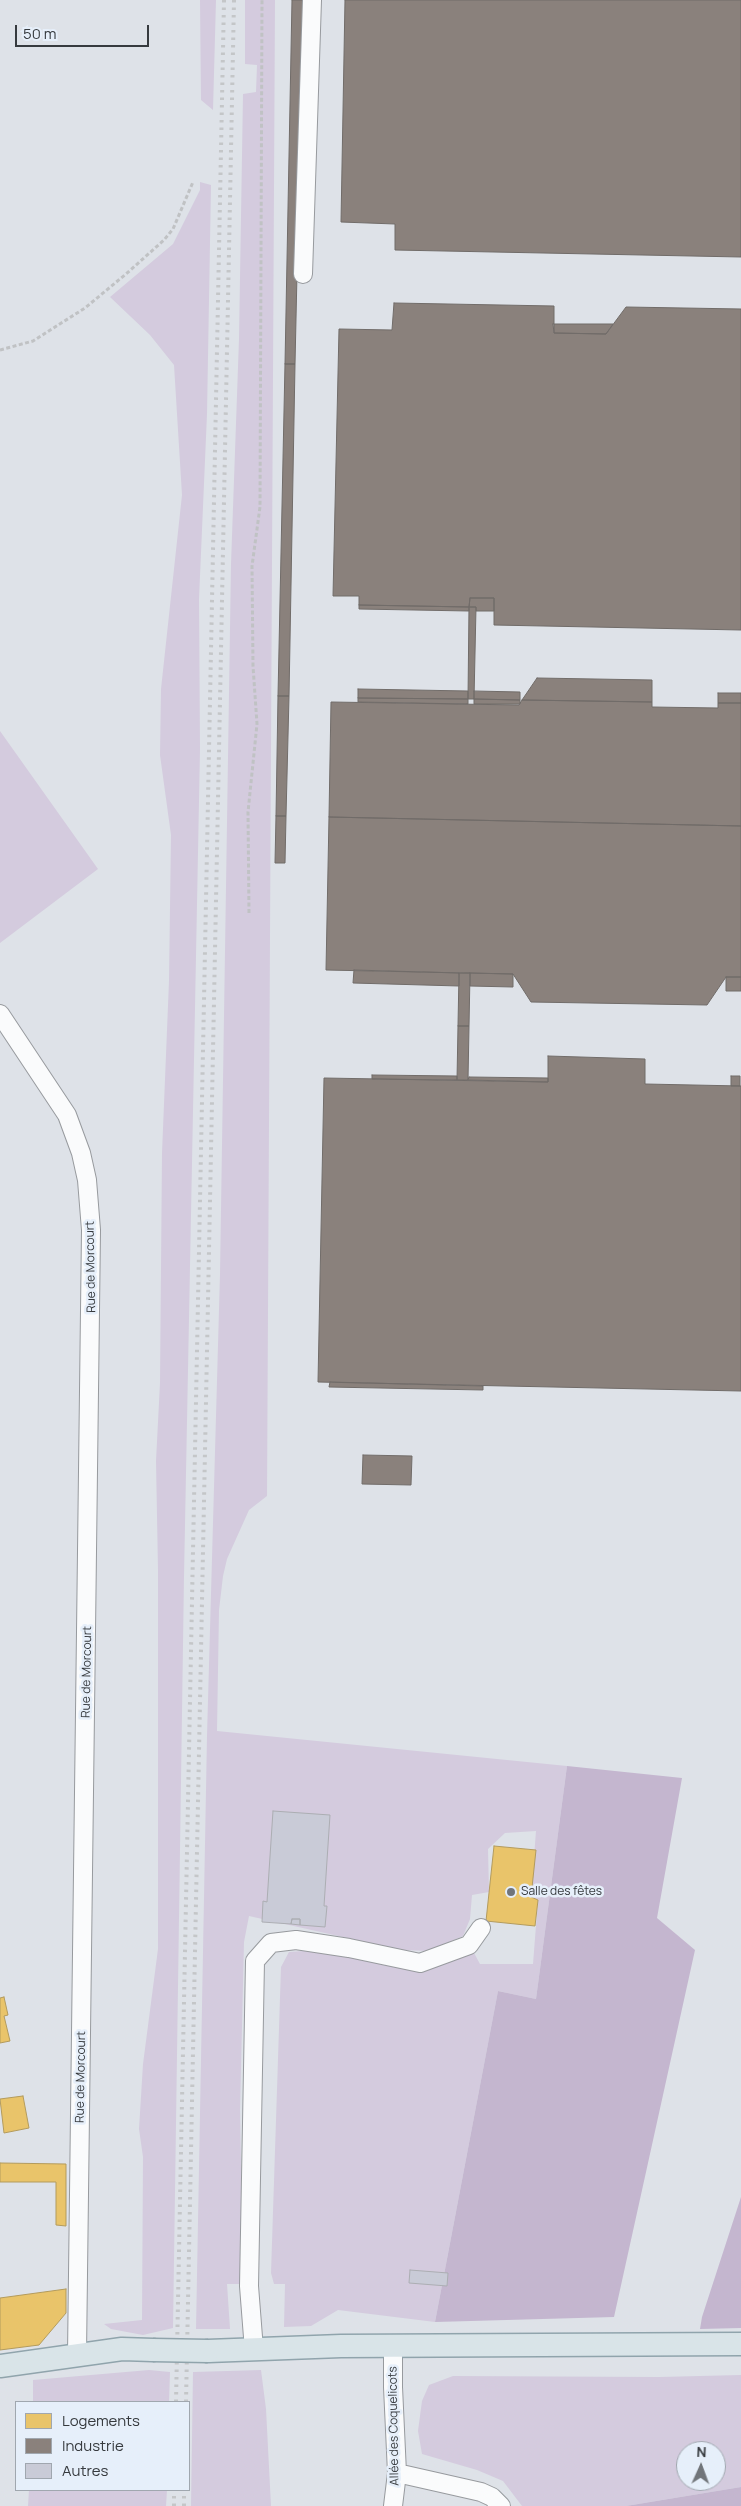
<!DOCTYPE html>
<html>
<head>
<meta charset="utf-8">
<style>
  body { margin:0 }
  #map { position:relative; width:741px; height:2506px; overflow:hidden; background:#dee2e8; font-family:Manrope,sans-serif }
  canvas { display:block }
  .legend { position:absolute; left:15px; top:2401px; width:175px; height:90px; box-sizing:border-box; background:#e6effa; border:1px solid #a0a7af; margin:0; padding:6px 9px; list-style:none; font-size:15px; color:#363a3e }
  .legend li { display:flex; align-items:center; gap:10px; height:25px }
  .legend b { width:25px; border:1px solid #a0a7af }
  .north { position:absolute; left:676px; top:2441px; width:50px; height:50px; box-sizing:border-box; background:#e6effa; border:1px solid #a0a7af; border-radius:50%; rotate:2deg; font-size:14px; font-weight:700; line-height:20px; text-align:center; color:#363a3e }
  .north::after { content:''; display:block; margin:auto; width:18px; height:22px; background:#71757a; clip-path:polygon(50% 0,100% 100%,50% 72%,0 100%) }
  .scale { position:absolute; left:15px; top:25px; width:134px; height:22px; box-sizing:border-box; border:2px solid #363a3e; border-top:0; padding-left:6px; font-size:15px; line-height:18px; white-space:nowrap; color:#363a3e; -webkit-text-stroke:4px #e6effa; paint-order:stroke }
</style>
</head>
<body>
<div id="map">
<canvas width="741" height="2506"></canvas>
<ul class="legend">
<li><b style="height:14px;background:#e9c46a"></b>Logements</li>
<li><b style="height:14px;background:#8a817c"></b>Industrie</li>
<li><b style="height:14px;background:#c9cbd7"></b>Autres</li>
</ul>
<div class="north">N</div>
<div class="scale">50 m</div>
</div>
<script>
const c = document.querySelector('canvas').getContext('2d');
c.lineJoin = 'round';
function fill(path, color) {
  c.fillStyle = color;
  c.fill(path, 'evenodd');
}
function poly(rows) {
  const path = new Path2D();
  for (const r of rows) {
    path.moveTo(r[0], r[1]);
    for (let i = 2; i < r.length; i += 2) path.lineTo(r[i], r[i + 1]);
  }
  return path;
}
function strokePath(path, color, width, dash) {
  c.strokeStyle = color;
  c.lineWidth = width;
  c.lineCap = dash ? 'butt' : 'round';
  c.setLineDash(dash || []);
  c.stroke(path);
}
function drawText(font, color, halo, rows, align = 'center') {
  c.font = font + ' Manrope,sans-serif';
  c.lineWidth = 5;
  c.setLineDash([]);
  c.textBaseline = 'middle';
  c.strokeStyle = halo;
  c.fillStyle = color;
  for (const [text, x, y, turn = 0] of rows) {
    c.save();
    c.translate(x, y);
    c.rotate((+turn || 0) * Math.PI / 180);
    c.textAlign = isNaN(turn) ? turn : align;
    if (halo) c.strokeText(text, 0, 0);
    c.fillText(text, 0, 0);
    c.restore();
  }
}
const green = poly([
  [200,0,216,0,213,110,201,100],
  [245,0,275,0,267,1496,249,1510,227,1559,223,1576,219,1610,217,1731,567,1766,536,1999,498,1991,435,2322,338,2310,311,2326,284,2327,285,2284,274,2284,271,2273,281,1967,289,1952,303,1951,435,1966,474,1953,480,1964,533,1964,538,1900,531,1897,536,1831,505,1833,488,1849,489,1892,472,1895,470,1919,463,1936,429,1951,401,1950,249,1916,244,1942,240,2110,243,2284,227,2284,230,2329,196,2329,207,1736,220,1274,231,564,239,339,243,94,256,92,257,65,245,64],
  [200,182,211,185,207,414,199,599,200,749,184,1576,173,2328,143,2335,111,2329,104,2324,142,2320,143,2157,139,2129,143,2064,158,1949,158,1570,156,1461,160,1383,162,1153,169,981,171,835,160,755,161,689,182,495,174,365,150,335,110,297,173,244,200,190],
  [0,731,98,869,0,943],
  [149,2370,170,2372,169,2402,33,2402,33,2380],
  [261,2370,266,2409,271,2506,191,2506,193,2372],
  [741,2375,741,2487,626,2506,522,2506,503,2481,477,2470,422,2454,418,2431,422,2401,429,2385,453,2376,659,2377],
  [686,2451,716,2451,716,2481,686,2481],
  [29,2490,167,2490,166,2506,28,2506]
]);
const forest = poly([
  [567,1766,682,1778,657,1918,695,1950,614,2317,435,2322,498,1991,536,1999],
  [741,2197,741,2328,700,2329,702,2317],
  [741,2487,741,2506,626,2506]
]);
const homes = poly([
  [494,1846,536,1850,531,1897,538,1900,535,1926,486,1921,494,1846],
  [4,1997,8,2015,4,2016,10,2041,0,2043,0,1998,4,1997],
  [23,2096,29,2128,4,2133,0,2099,23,2096],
  [0,2163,66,2164,66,2226,56,2225,56,2182,0,2182,0,2163],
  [66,2289,66,2313,39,2345,0,2350,0,2298,66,2289]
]);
const industry = poly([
  [292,0,303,0,295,364,285,364,292,0],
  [345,0,741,0,741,257,395,250,395,224,341,222,345,0],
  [394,303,554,306,554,333,606,334,626,307,741,309,741,630,494,625,494,598,470,598,469,607,359,605,359,596,333,596,339,329,392,330,394,303],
  [553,324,613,324,606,334,554,333,553,324],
  [285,364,295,364,289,696,278,696,285,364],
  [470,598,494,598,494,611,476,611,476,607,469,607,470,598],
  [359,605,469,607,469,611,359,609,359,605],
  [469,607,476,607,474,699,468,699,469,607],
  [537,678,652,680,652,702,522,700,537,678],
  [358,689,468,691,468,699,358,698,358,689],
  [474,691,520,692,520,700,474,699,474,691],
  [718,693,741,693,741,703,718,703,718,693],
  [278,696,289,696,286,816,276,816,278,696],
  [358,698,468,699,468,704,358,702,358,698],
  [474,699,520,700,520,704,474,704,474,699],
  [522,700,652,702,652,707,718,708,718,703,741,703,741,826,329,817,331,702,519,705,522,700],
  [276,816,286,816,285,863,275,863,276,816],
  [329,817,741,826,741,977,726,977,707,1005,531,1002,513,974,326,970,329,817],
  [354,970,459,973,459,986,353,983,354,970],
  [459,973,470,973,469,1026,458,1026,459,973],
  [470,973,513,974,513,987,470,986,470,973],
  [726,977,741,977,741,991,726,991,726,977],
  [458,1026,469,1026,468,1080,457,1080,458,1026],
  [548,1056,645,1059,645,1084,741,1086,741,1391,318,1382,324,1078,548,1082,548,1056],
  [372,1075,457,1076,457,1080,372,1079,372,1075],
  [731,1076,740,1076,740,1086,731,1086,731,1076],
  [469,1077,548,1078,548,1082,468,1080,469,1077],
  [330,1382,483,1386,483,1390,329,1387,330,1382],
  [363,1455,412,1456,411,1485,362,1484,363,1455]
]);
const building = poly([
  [273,1811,330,1815,324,1906,327,1906,325,1927,300,1925,300,1919,292,1919,291,1924,262,1922,263,1901,267,1902,273,1811],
  [292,1919,300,1919,300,1925,291,1924,292,1919],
  [410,2270,448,2273,447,2286,409,2283,410,2270]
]);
const path = poly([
  [0,350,33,341,85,308,126,274,164,240,173,229,193,182],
  [249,913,248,812,257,724,253,666,252,566,260,507,262,0]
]);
const minor = poly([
  [303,274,312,0],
  [0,1014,67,1115,81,1153,87,1180,91,1230,77,2354],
  [254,2350,249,2286,255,1961,271,1943,296,1940,349,1948,420,1963,469,1945,481,1928],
  [397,2473,481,2492,492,2497,501,2506],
  [393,2506,397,2473,393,2387,393,2345]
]);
const major = poly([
  [208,2351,341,2346,741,2344],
  [0,2366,122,2349,153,2350]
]);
const rail = poly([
  [176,2402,224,0],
  [186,2402,234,0],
  [174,2506,174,2490],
  [184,2506,184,2490]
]);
const majorBridge = poly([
  [153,2350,208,2351]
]);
const markers = [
  [511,1892,5,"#71757a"]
];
const streetNames = [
  ["Rue de Morcourt",91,1267,-91],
  ["Rue de Morcourt",87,1672,-89],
  ["Rue de Morcourt",81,2077,-89],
  ["Allée des Coquelicots",394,2426,-91]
];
const poiNames = [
  ["Salle des fêtes",521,1892]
];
fill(green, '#d4cbde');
fill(forest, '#c4b6cf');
fill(homes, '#e9c46a');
strokePath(homes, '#b39b5d', 1);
fill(industry, '#8a817c');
strokePath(industry, '#716c69', 1);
fill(building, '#c9cbd7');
strokePath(building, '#acaeb3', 1);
strokePath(minor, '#979a9e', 20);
strokePath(major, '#90a4ac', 25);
strokePath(path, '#c0c2c4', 3, [4, 2.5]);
strokePath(minor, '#fafbfc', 18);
strokePath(major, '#d9e4e8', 22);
strokePath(rail, '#c4c6c8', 4, [2.5, 5]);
strokePath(majorBridge, '#90a4ac', 25, []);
strokePath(majorBridge, '#d9e4e8', 22);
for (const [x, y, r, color] of markers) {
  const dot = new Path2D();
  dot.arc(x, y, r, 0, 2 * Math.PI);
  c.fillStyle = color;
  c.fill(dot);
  strokePath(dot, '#e6effa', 2);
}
drawText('12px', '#363a3e', '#e6effa', streetNames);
drawText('12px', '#363a3e', '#e6effa', poiNames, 'left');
</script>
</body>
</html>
